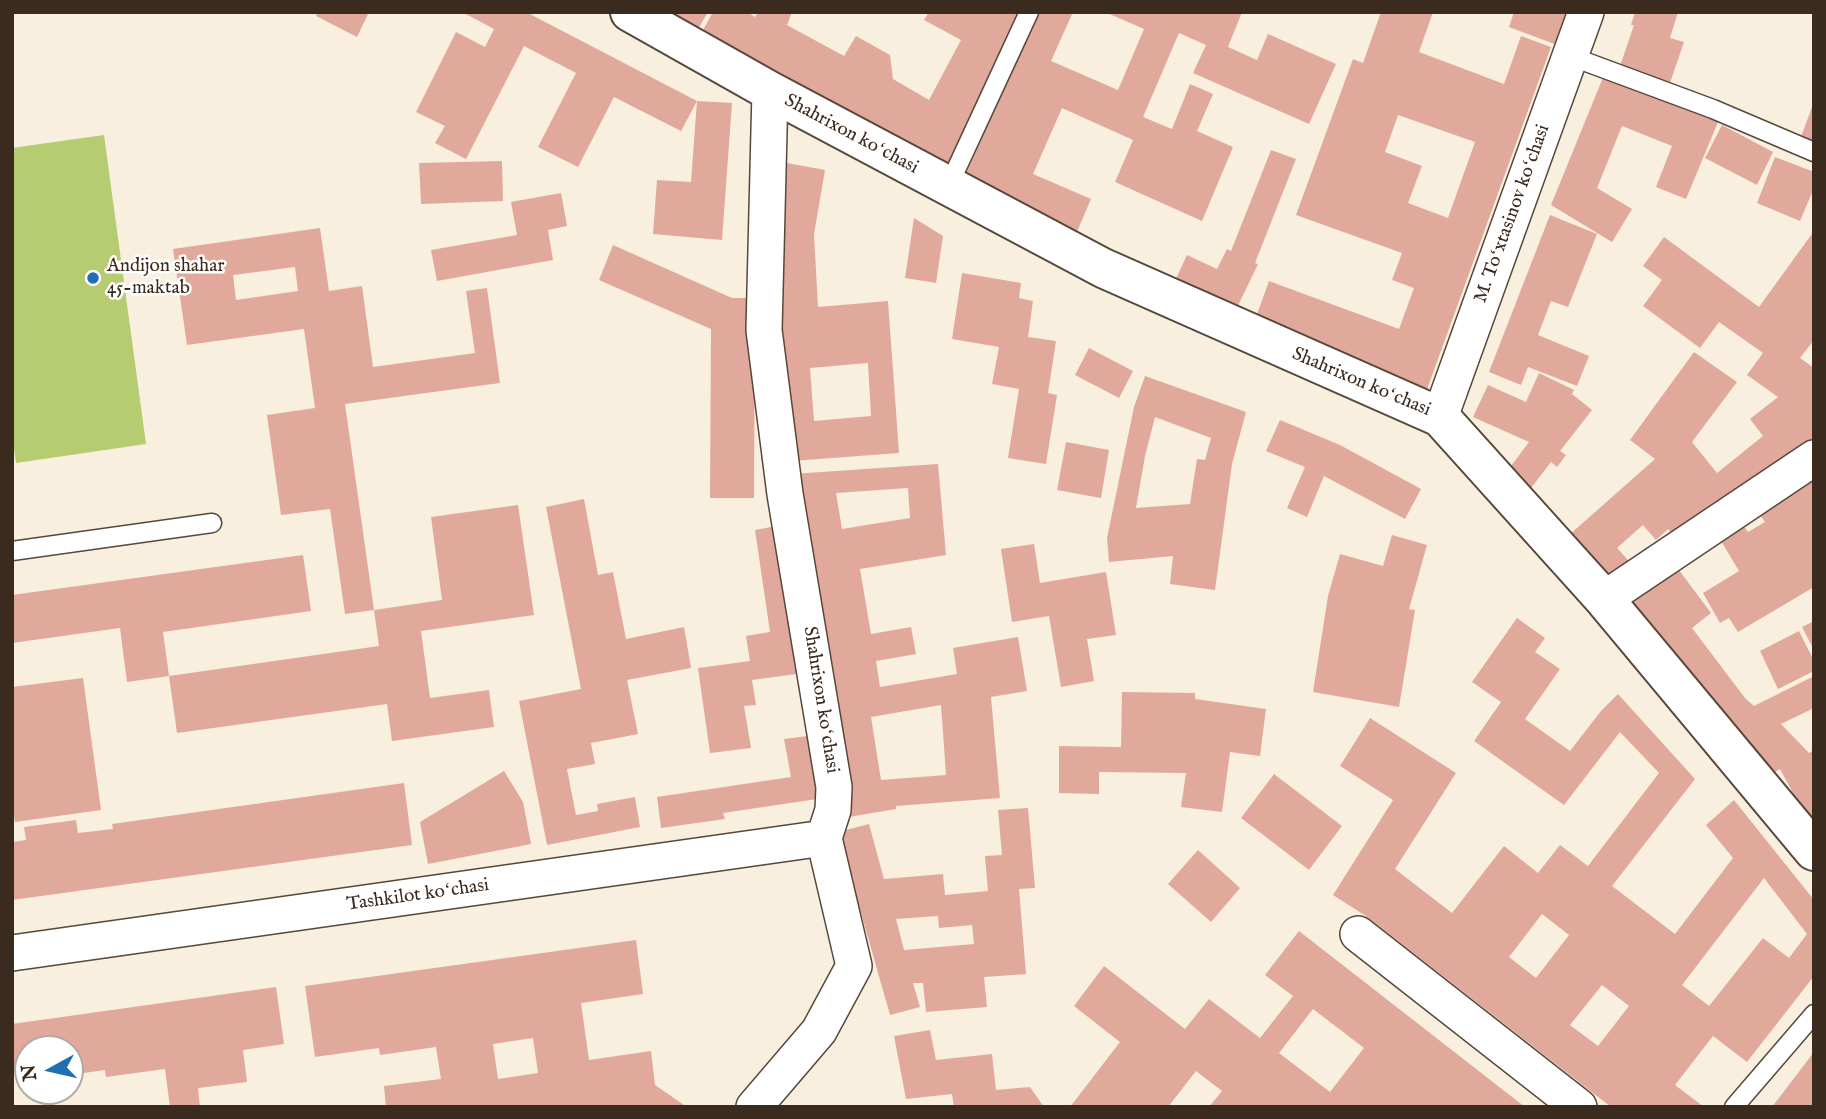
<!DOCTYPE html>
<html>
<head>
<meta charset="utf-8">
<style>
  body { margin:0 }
  #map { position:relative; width:1826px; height:1119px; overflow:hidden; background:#f8efdf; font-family:"IM FELL English",serif }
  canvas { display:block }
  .frame { position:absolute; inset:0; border:14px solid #3b2a1e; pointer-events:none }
  .north { position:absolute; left:14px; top:1035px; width:70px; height:70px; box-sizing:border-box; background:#fff; border:2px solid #b1aaa5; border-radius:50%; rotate:262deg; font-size:19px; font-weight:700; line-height:28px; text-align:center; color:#3b2a1e }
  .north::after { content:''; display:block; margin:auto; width:24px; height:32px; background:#1f6fb2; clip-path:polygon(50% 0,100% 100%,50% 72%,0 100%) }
</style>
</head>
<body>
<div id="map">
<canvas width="1826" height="1119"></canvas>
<div class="frame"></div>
<div class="north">N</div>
</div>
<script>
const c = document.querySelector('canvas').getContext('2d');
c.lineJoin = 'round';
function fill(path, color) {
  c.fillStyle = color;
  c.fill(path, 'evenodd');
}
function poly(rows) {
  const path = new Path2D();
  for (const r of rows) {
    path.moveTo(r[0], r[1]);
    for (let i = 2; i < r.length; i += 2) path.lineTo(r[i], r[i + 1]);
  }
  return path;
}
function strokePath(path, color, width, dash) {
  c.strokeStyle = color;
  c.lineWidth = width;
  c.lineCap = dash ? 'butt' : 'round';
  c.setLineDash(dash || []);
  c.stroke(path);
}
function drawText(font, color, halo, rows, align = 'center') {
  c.font = font + ' "IM FELL English",serif';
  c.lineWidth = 5;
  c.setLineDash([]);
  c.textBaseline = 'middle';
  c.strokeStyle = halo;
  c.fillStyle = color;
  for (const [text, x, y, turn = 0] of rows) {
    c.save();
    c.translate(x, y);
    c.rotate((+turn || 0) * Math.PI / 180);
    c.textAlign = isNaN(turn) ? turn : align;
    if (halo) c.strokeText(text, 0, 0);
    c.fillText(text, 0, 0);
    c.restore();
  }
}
const green = poly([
  [104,135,146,444,16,463,12,434,12,148]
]);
const building = poly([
  [318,12,369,12,357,37,316,16],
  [462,12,526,12,697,101,681,131,614,97,578,167,538,147,576,73,524,46,466,159,435,143,445,126,416,112,456,32,485,47,494,29],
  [668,12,708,12,698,29],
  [713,12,747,12,755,17,758,12,792,12,787,25,844,56,856,36,890,55,893,79,929,100,961,40,924,20,929,12,1018,12,943,174,698,39],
  [1038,12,1073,12,1051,61,1118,90,1144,29,1105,12,1242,12,1228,47,1257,60,1268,34,1336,64,1309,124,1193,73,1206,45,1179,33,1143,117,1172,129,1190,84,1213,94,1197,131,1233,147,1202,221,1115,182,1133,140,1062,108,1033,174,1091,199,1073,241,961,185],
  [1381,12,1433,12,1419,52,1504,84,1521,36,1551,47,1425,395,1251,331,1269,281,1399,329,1414,288,1392,280,1402,253,1296,215,1353,59,1363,63],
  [1398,115,1475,142,1448,218,1408,203,1422,166,1385,152],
  [1514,12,1569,12,1557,45,1509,27],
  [1635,12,1678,12,1670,38,1684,42,1670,83,1620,66,1634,25,1631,25],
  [1604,75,1718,122,1686,199,1656,187,1672,146,1622,126,1597,188,1632,209,1612,242,1551,205],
  [697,101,732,103,722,240,653,234,657,180,691,182],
  [1813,104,1814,104,1814,145,1800,140],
  [1722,125,1773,152,1757,185,1705,158],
  [1271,150,1296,159,1255,263,1258,264,1233,316,1172,287,1187,255,1217,269,1227,249,1231,251],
  [1775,157,1814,172,1814,188,1800,221,1757,203],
  [502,161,503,201,421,204,419,163],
  [787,163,825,170,814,234,818,307,888,301,899,453,792,461,776,228],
  [868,363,871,416,814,421,810,368],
  [561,193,567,226,548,230,553,260,437,281,431,250,517,235,511,202],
  [1550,215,1597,234,1568,307,1551,301,1538,335,1589,356,1577,386,1528,367,1521,385,1489,372],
  [914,218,943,236,936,283,905,278],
  [320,228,329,291,362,286,373,367,475,353,466,291,487,288,500,383,345,404,374,610,345,614,330,509,281,515,267,415,315,408,304,329,187,345,173,249],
  [295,267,298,291,236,300,233,275],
  [1814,231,1814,340,1800,358,1814,368,1814,439,1682,545,1668,529,1656,540,1643,525,1617,548,1635,568,1613,587,1568,536,1655,459,1630,440,1694,352,1737,382,1692,442,1717,473,1763,436,1750,419,1778,397,1747,375,1763,353,1719,322,1700,348,1643,306,1662,280,1643,266,1664,237,1759,307],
  [613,245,732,298,755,298,754,498,710,498,711,329,599,280],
  [962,273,1021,283,1019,298,1033,301,1028,337,1056,341,1048,393,1057,395,1046,464,1008,458,1019,389,992,384,999,347,952,339],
  [1089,348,1133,371,1119,398,1075,375],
  [1539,373,1574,390,1572,394,1592,410,1560,451,1566,455,1557,467,1551,462,1531,488,1508,470,1529,442,1473,417,1488,385,1526,402],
  [1145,376,1246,412,1232,464,1215,590,1170,584,1173,556,1109,562,1107,538,1134,407],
  [1155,417,1211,438,1205,460,1197,459,1190,504,1136,508,1145,456],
  [1280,420,1340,445,1421,489,1405,519,1324,476,1307,517,1287,508,1305,467,1266,451],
  [1066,442,1109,450,1101,498,1057,490],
  [938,464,946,555,860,569,871,634,911,627,916,654,876,661,880,687,957,674,953,648,1018,637,1027,691,991,697,1000,798,896,806,896,809,849,817,792,474],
  [908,488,910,518,842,529,836,493],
  [941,705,946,775,881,780,871,717],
  [1806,473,1814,486,1814,587,1738,632,1729,618,1720,623,1703,593,1739,571,1720,539,1743,525,1748,532,1765,522,1758,512],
  [584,499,598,575,613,572,626,639,684,627,691,668,627,680,638,734,591,743,595,764,567,769,576,815,598,811,597,804,635,797,640,827,547,845,519,701,581,689,546,507],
  [518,505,534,615,421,631,430,698,489,690,494,727,392,741,387,704,177,733,169,676,379,646,374,610,442,600,431,517],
  [782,525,804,673,752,680,756,705,744,706,751,748,710,753,698,668,750,661,746,636,770,632,755,530],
  [1392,535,1427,545,1409,609,1415,610,1399,707,1313,692,1328,596,1340,554,1383,566],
  [1034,544,1040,583,1106,572,1116,635,1087,639,1094,681,1061,687,1049,616,1012,622,1001,549],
  [303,555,311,611,163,632,169,676,127,682,120,628,12,643,12,595],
  [1673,562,1711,613,1692,628,1745,698,1754,706,1812,677,1814,681,1814,708,1781,724,1809,753,1814,750,1814,825,1811,826,1780,769,1775,772,1720,717,1623,600],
  [1517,618,1545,638,1535,652,1560,669,1525,719,1570,751,1601,711,1618,694,1695,779,1612,886,1675,934,1733,858,1706,825,1734,800,1814,900,1814,976,1747,1062,1713,1036,1675,1085,1704,1107,1611,1107,1366,916,1333,895,1393,800,1340,766,1370,718,1456,773,1395,869,1452,913,1504,846,1538,873,1560,845,1588,866,1659,773,1620,732,1564,805,1474,741,1501,702,1472,682],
  [1764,878,1807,934,1789,958,1763,938,1709,1006,1682,985],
  [1542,914,1569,935,1536,978,1509,957],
  [1602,985,1629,1006,1598,1046,1570,1025],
  [1814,621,1814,650,1802,627],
  [1799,631,1814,661,1814,671,1778,689,1760,651],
  [83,678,101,810,15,822,12,805,12,687],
  [1122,692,1195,693,1195,699,1266,709,1260,756,1230,752,1222,812,1181,807,1186,773,1099,772,1099,794,1059,793,1059,746,1121,747],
  [815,735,824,798,723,813,725,819,661,828,657,797,791,777,784,739],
  [504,771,523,802,531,844,428,864,420,822],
  [1274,774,1342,826,1309,870,1241,818],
  [404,783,412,845,12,900,12,842,26,840,24,827,76,820,78,833,113,829,112,824],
  [1028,808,1035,888,1019,889,1026,974,984,977,987,1007,926,1012,923,983,913,983,920,1007,890,1015,838,832,869,824,884,879,943,874,945,895,988,891,985,856,1002,855,998,810],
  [938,916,939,928,972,925,974,944,904,950,896,919],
  [1198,850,1240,888,1211,922,1168,884],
  [1299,931,1525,1107,1209,1107,1222,1091,1196,1071,1168,1107,1070,1107,1120,1042,1074,1006,1104,966,1185,1029,1209,999,1260,1038,1293,996,1265,975],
  [1313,1009,1364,1048,1330,1092,1279,1053],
  [636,940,643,994,581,1003,589,1060,651,1051,655,1085,687,1107,386,1107,384,1086,441,1079,436,1047,380,1055,379,1048,315,1057,305,986],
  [533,1038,538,1073,498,1079,493,1044],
  [276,987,284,1044,243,1050,247,1082,198,1088,200,1107,170,1107,165,1069,106,1077,105,1070,70,1075,70,1049,28,1049,28,1067,12,1069,12,1024],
  [930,1030,936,1060,992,1054,996,1090,1030,1087,1044,1107,954,1107,952,1094,906,1099,894,1036],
  [1814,1052,1814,1107,1772,1107]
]);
const service = poly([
  [1570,56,1713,109,1814,152],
  [948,187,1029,12],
  [12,551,212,523],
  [1734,1107,1814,1014]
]);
const minor = poly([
  [1440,417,1586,12],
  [1604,599,1814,458],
  [1358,934,1579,1107],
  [12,953,824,838],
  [754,1107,819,1031,854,966,824,838,833,810,834,787,785,494,764,330,770,91]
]);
const tertiary = poly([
  [630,12,770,91,1103,268,1440,417,1604,599,1814,851]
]);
const markers = [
  [93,278,7,"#1f6fb2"]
];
const streetNames = [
  ["Shahrixon koʻchasi",851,135,28],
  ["M. Toʻxtasinov koʻchasi",1513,214,-70],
  ["Shahrixon koʻchasi",1361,383,23],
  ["Shahrixon koʻchasi",820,700,81],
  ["Tashkilot koʻchasi",418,896,-8]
];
const poiNames = [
  ["Andijon shahar",107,267],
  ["45-maktab",107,289]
];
fill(green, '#b6cc70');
fill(building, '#e0a99c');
strokePath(service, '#57483b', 21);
strokePath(minor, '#57483b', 38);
strokePath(tertiary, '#57483b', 42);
strokePath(service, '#fff', 18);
strokePath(minor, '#fff', 35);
strokePath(tertiary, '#fff', 38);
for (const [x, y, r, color] of markers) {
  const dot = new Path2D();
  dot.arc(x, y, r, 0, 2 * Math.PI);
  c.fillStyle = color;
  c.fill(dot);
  strokePath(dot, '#fff', 2.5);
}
drawText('19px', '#3b2a1e', '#fff', streetNames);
drawText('19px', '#3b2a1e', '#fff', poiNames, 'left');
</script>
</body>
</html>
